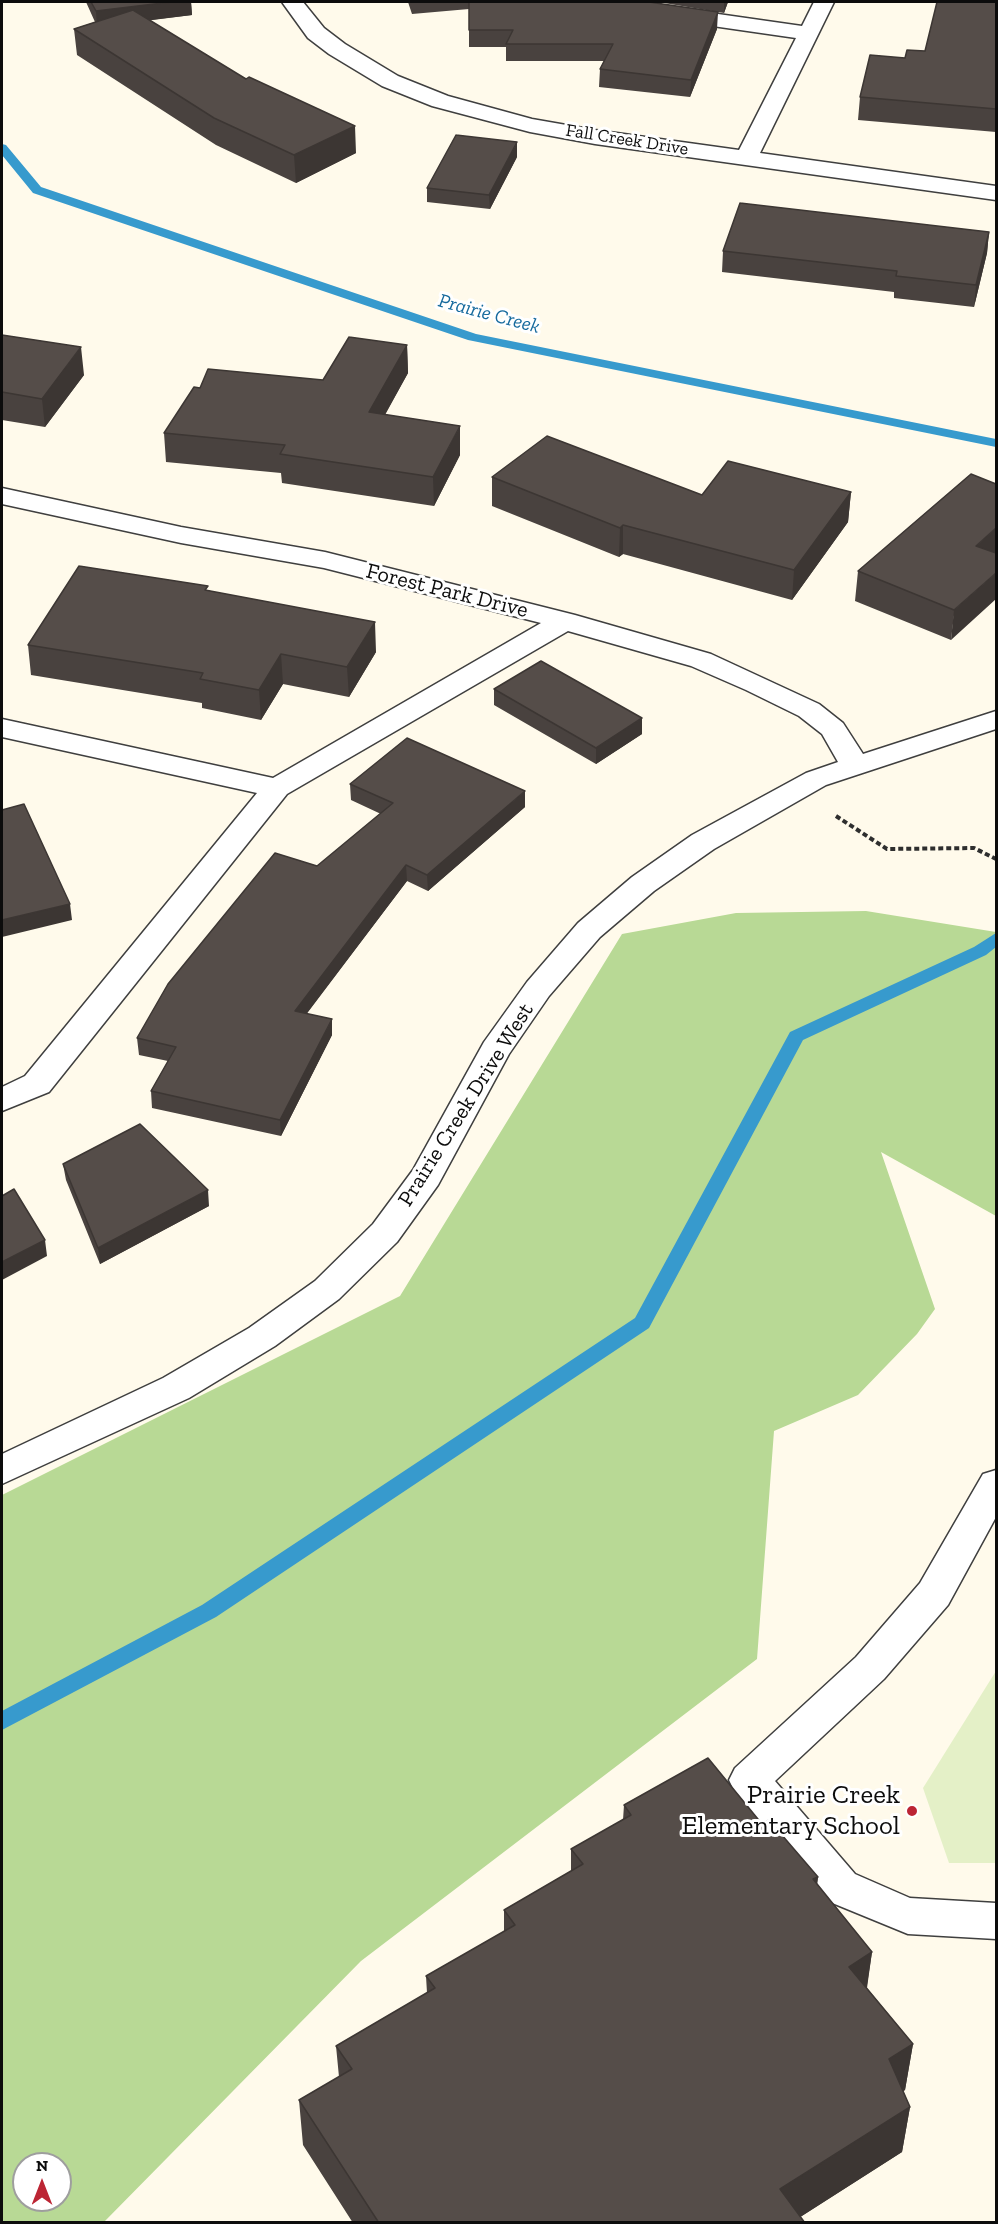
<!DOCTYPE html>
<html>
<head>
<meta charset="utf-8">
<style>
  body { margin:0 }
  #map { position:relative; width:998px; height:2224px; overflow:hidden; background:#fffaeb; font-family:"Zilla Slab",serif }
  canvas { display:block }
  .frame { position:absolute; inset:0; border:3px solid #0c0c0c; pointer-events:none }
  .north { position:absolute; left:12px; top:2152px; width:60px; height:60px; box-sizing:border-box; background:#fff; border:2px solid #9e9e9e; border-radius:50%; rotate:0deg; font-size:16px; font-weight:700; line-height:24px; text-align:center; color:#0c0c0c }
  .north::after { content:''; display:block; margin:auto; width:21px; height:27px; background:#bc2534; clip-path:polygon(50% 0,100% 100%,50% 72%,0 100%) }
</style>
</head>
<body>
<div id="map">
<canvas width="998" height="2224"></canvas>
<div class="frame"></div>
<div class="north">N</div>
</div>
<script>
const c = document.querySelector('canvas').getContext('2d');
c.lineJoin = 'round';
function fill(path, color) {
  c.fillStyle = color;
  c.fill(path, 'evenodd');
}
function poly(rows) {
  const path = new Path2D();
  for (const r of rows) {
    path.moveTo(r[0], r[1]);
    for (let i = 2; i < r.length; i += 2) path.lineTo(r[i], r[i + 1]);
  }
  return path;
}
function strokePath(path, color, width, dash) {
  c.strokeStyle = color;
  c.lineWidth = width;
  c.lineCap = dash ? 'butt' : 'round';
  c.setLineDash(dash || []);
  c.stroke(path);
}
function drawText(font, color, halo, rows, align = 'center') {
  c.font = font + ' "Zilla Slab",serif';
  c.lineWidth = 6;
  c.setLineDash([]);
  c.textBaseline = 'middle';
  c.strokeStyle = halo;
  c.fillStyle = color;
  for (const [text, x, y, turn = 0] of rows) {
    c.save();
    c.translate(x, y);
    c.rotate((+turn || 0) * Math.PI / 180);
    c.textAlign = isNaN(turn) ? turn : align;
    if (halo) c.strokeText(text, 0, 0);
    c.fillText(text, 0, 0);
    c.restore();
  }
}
const forest = poly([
  [866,911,996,932,996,1216,881,1152,935,1309,917,1334,858,1395,774,1431,757,1659,361,1961,104,2222,2,2222,2,1495,400,1296,622,934,736,913],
  [24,2164,60,2164,60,2200,24,2200]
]);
const pitch = poly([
  [996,1671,996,1863,949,1863,923,1788]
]);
const stream = poly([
  [2,144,6,145,41,187,476,334,996,439,996,447,468,340,33,193,2,155,2,144],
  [996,933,996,947,986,955,803,1040,649,1328,216,1617,2,1730,2,1711,202,1605,635,1318,790,1032,974,947,996,933]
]);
const path = poly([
  [836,816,887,849,974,848,996,859]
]);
const minor = poly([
  [282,2,303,2,324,28,345,44,398,76,448,96,532,119,595,130,739,150,796,38,650,17,624,6,621,2,647,2,655,5,802,26,814,2,834,2,760,153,996,186,996,200,595,144,530,132,432,106,382,86,329,54,308,38,282,2],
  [2,488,181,527,325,552,575,615,711,654,819,704,843,723,863,754,996,711,996,729,826,785,714,849,654,891,600,937,549,996,509,1054,438,1185,397,1242,339,1299,275,1346,189,1398,2,1484,2,1454,163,1378,249,1328,315,1281,373,1224,413,1170,484,1042,527,982,578,923,632,877,692,835,806,773,838,762,822,734,799,716,746,690,691,666,568,631,287,794,49,1092,2,1111,2,1087,25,1076,257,793,2,737,2,719,273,778,541,623,324,568,181,543,2,504,2,488],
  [996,1470,996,1517,948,1605,884,1679,775,1781,855,1874,910,1898,996,1903,996,1939,908,1934,825,1900,735,1792,729,1780,735,1768,856,1657,920,1583,983,1474,996,1470]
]);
const wall = poly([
  [86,2,191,2,192,15,150,20,356,153,296,183,216,145,77,55,74,29,95,22],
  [408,2,649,2,717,29,690,97,599,87,600,69,604,61,506,61,506,47,469,47,469,9,412,14],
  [658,2,728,2,724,13],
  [996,2,996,132,858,120,860,97,905,58,925,51],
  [517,157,490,209,427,202,427,188],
  [989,232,987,253,974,307,894,298,894,292,722,272,723,251],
  [2,335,84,375,45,427,2,420],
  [407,345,408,373,385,415,460,455,434,506,282,483,281,473,166,462,164,433,200,388,323,380],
  [971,474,951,640,855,601,858,571],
  [492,477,702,495,851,492,848,522,792,600,623,554,619,557,492,506],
  [208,590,376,652,349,697,283,684,261,720,202,708,202,703,31,675,28,645],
  [494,689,642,734,596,764,494,705],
  [350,784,525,807,428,891,407,881,306,1014,332,1035,281,1136,152,1108,151,1091,168,1061,139,1055,137,1038,381,814,351,800],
  [63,1164,209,1206,100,1264,66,1180],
  [624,1805,762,1824,818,1877,817,1884,872,1952,867,1988,913,2044,905,2090,903,2091,910,2107,902,2152,800,2217,805,2223,353,2223,303,2145,299,2100,339,2077,336,2046,427,1993,426,1976,504,1932,504,1910,571,1871,571,1849,623,1820]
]);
const shadedWall = poly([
  [171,2,191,2,192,15,97,27,96,11],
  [724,2,728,2,724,13],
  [718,12,717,29,690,97,691,80],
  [355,126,356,153,296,183,294,155],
  [517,142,517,157,490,209,489,195],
  [989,232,987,253,974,307,976,285],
  [407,345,408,373,370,441,369,412],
  [81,347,84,375,45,427,42,399],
  [460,426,460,455,434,506,433,477],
  [851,492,848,522,792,600,794,570],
  [623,525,623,554,619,557,620,528],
  [996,528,996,554,976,546],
  [996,573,996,599,951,640,954,610],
  [375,622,376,652,349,697,347,667],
  [281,654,283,684,261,720,259,690],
  [642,718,642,734,596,764,596,748],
  [525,791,525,807,428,891,427,875],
  [406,865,407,881,296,1028,295,1011],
  [70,904,72,920,2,937,2,920],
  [332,1019,332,1035,281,1136,280,1120],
  [208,1190,209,1206,100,1264,98,1248],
  [45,1240,47,1256,2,1280,2,1262],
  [818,1877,812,1924,813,1879],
  [872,1952,865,1998,849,1967],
  [913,2044,905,2090,881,2105,889,2059],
  [910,2107,902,2152,791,2223,780,2189]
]);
const building = poly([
  [91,2,171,2,96,11,91,2],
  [469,2,649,2,718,12,691,80,600,69,613,44,506,44,513,30,469,30,469,2],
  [937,2,996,2,996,109,860,97,870,55,905,58,907,50,925,51,937,2],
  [133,10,246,79,249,77,355,126,294,155,214,118,74,29,133,10],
  [456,135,517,142,489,195,427,188,456,135],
  [740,203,989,232,976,285,896,276,897,271,723,251,740,203],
  [2,335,81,347,42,399,2,392,2,335],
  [349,337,407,345,369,412,460,426,433,477,280,454,285,445,164,433,194,387,200,388,208,369,323,380,349,337],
  [547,436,702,495,728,461,851,492,794,570,623,525,620,528,492,477,547,436],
  [971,474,996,484,996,528,976,546,996,553,996,573,954,610,858,571,971,474],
  [79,566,208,586,205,590,375,622,347,667,281,654,259,690,200,679,203,673,28,645,79,566],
  [541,661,642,718,596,748,494,689,541,661],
  [407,738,525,791,427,875,406,865,295,1011,332,1019,280,1120,151,1091,176,1047,137,1038,168,984,275,853,317,866,393,803,350,784,407,738],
  [24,804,70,904,2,920,2,810,24,804],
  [140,1124,208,1190,98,1248,63,1164,140,1124],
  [14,1189,45,1240,2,1262,2,1196,14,1189],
  [708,1758,762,1824,769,1820,818,1877,813,1879,872,1952,849,1967,913,2044,889,2059,910,2107,780,2189,805,2223,379,2223,299,2100,352,2069,336,2046,435,1988,426,1976,515,1925,504,1910,583,1864,571,1849,631,1815,624,1805,708,1758]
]);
const markers = [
  [912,1811,6,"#bc2534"]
];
const farStreetnames = [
  ["Fall Creek Drive",627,140,9]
];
const farWaternames = [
  ["Prairie Creek",489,314,15]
];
const streetNames = [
  ["Forest Park Drive",447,591,14],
  ["Prairie Creek Drive West",466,1105,-58]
];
const nearPoinames = [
  ["Prairie Creek",900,1795],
  ["Elementary School",900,1826]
];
fill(forest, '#b8d995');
fill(pitch, '#e4f0c7');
fill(stream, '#379acd');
strokePath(minor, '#3f3f3f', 3);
strokePath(path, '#2e2e2e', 4, [5, 3]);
fill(minor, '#fff');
fill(wall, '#49423f');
fill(shadedWall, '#3c3633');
fill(building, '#554d49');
strokePath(building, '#3c3633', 1.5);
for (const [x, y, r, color] of markers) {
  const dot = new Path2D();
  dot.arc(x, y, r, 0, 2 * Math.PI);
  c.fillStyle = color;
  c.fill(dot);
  strokePath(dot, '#fff', 2);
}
drawText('18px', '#0c0c0c', '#fff', farStreetnames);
drawText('italic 20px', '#166a9d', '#fff', farWaternames);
drawText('22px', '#0c0c0c', '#fff', streetNames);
drawText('27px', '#0c0c0c', '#fff', nearPoinames, 'right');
</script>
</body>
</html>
